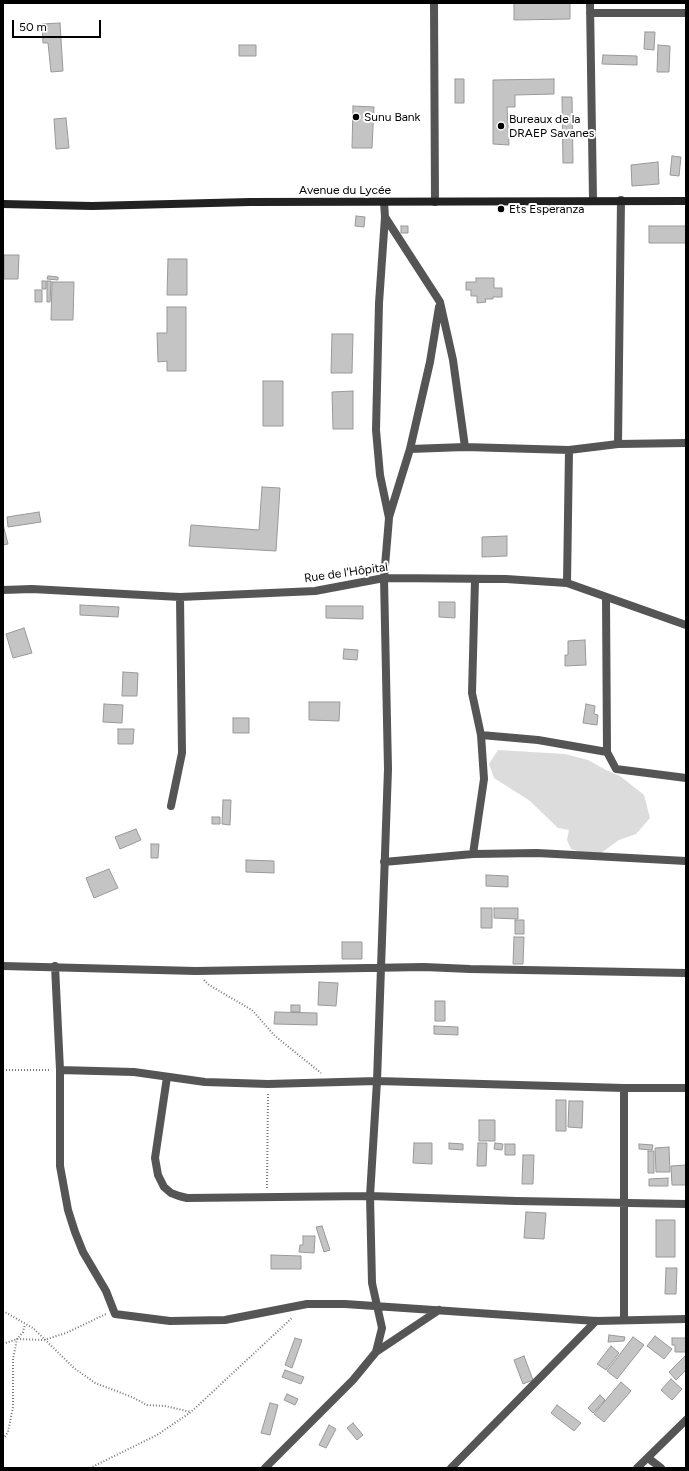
<!DOCTYPE html>
<html>
<head>
<meta charset="utf-8">
<style>
  body { margin:0 }
  #map { position:relative; width:689px; height:1471px; overflow:hidden; background:#fff; font-family:Figtree,sans-serif }
  canvas { display:block }
  .frame { position:absolute; inset:0; border:4px solid #000; pointer-events:none }
  .scale { position:absolute; left:12px; top:20px; width:89px; height:18px; box-sizing:border-box; border:2px solid #000; border-top:0; padding-left:5px; font-size:12px; line-height:14px; white-space:nowrap; color:#000; -webkit-text-stroke:3px #fff; paint-order:stroke }
</style>
</head>
<body>
<div id="map">
<canvas width="689" height="1471"></canvas>
<div class="frame"></div>
<div class="scale">50 m</div>
</div>
<script>
const c = document.querySelector('canvas').getContext('2d');
c.lineJoin = 'round';
function fill(path, color) {
  c.fillStyle = color;
  c.fill(path, 'evenodd');
}
function poly(rows) {
  const path = new Path2D();
  for (const r of rows) {
    path.moveTo(r[0], r[1]);
    for (let i = 2; i < r.length; i += 2) path.lineTo(r[i], r[i + 1]);
  }
  return path;
}
function strokePath(path, color, width, dash) {
  c.strokeStyle = color;
  c.lineWidth = width;
  c.lineCap = dash ? 'butt' : 'round';
  c.setLineDash(dash || []);
  c.stroke(path);
}
function drawText(font, color, halo, rows, align = 'center') {
  c.font = font + ' Figtree,sans-serif';
  c.lineWidth = 4;
  c.setLineDash([]);
  c.textBaseline = 'middle';
  c.strokeStyle = halo;
  c.fillStyle = color;
  for (const [text, x, y, turn = 0] of rows) {
    c.save();
    c.translate(x, y);
    c.rotate((+turn || 0) * Math.PI / 180);
    c.textAlign = isNaN(turn) ? turn : align;
    if (halo) c.strokeText(text, 0, 0);
    c.fillText(text, 0, 0);
    c.restore();
  }
}
const green = poly([
  [498,750,565,754,588,760,606,770,620,776,644,795,650,818,636,834,619,840,601,853,581,852,571,849,567,840,569,830,558,828,530,801,494,778,489,764]
]);
const building = poly([
  [514,3,570,3,570,19,514,20,514,3],
  [60,23,63,71,51,72,48,43,43,43,42,24,60,23],
  [645,32,655,32,654,50,644,49,645,32],
  [239,45,256,45,256,56,239,56,239,45],
  [658,45,670,46,669,72,657,72,658,45],
  [603,55,637,56,637,65,602,64,603,55],
  [455,79,464,79,464,103,455,103,455,79],
  [554,79,554,94,515,95,515,107,507,107,509,145,493,144,493,80,554,79],
  [562,97,572,97,573,163,563,163,562,97],
  [353,106,374,107,372,148,352,148,353,106],
  [66,118,69,148,56,149,54,119,66,118],
  [672,156,681,157,679,176,670,175,672,156],
  [658,162,659,184,632,186,631,165,658,162],
  [356,216,365,217,364,227,355,226,356,216],
  [401,226,408,226,408,233,401,233,401,226],
  [649,226,686,226,686,243,649,243,649,226],
  [4,255,19,255,18,279,4,279,4,255],
  [168,259,187,259,187,295,167,295,168,259],
  [48,276,58,277,58,280,47,279,48,276],
  [476,278,494,278,494,288,502,288,502,297,493,297,493,299,485,299,486,302,477,303,477,296,471,296,471,290,466,290,466,282,476,282,476,278],
  [42,281,46,281,46,289,42,289,42,281],
  [47,281,51,281,50,302,47,302,47,281],
  [52,282,74,282,73,320,51,320,52,282],
  [35,290,42,290,42,302,35,302,35,290],
  [167,307,186,307,186,371,167,371,167,361,158,362,157,333,167,333,167,307],
  [332,334,353,334,352,373,331,373,332,334],
  [263,381,283,381,283,426,263,426,263,381],
  [353,391,353,429,333,429,332,392,353,391],
  [262,487,280,488,276,551,189,546,191,525,259,530,262,487],
  [39,512,41,522,8,527,7,517,39,512],
  [3,524,8,544,3,545,3,524],
  [507,536,507,556,482,557,482,537,507,536],
  [439,602,455,602,455,618,439,617,439,602],
  [80,605,119,607,118,617,80,615,80,605],
  [326,606,363,606,363,619,326,618,326,606],
  [24,628,32,653,13,658,6,634,24,628],
  [585,640,586,665,565,666,565,655,568,655,568,641,585,640],
  [344,649,358,650,357,660,343,659,344,649],
  [123,672,138,673,137,696,122,696,123,672],
  [309,702,340,702,339,721,309,720,309,702],
  [104,704,123,705,122,723,103,722,104,704],
  [586,704,595,706,594,714,598,715,597,725,583,723,586,704],
  [233,718,249,718,249,733,233,733,233,718],
  [118,729,134,729,133,744,118,744,118,729],
  [223,800,231,800,230,825,222,824,223,800],
  [212,817,220,817,220,824,212,824,212,817],
  [136,829,141,840,120,849,115,837,136,829],
  [151,844,159,844,158,858,151,858,151,844],
  [246,860,274,861,274,873,246,872,246,860],
  [109,869,118,888,94,898,86,878,109,869],
  [486,875,508,876,508,887,486,886,486,875],
  [481,908,492,908,492,928,481,928,481,908],
  [494,908,518,908,518,919,494,918,494,908],
  [515,920,524,920,524,934,515,934,515,920],
  [514,937,524,937,523,964,513,964,514,937],
  [342,942,362,942,362,959,342,959,342,942],
  [319,982,338,983,336,1006,318,1005,319,982],
  [435,1001,445,1001,445,1021,435,1021,435,1001],
  [291,1005,300,1005,300,1012,291,1012,291,1005],
  [275,1012,317,1013,317,1025,274,1024,275,1012],
  [434,1026,458,1027,458,1035,434,1034,434,1026],
  [556,1100,566,1100,566,1131,556,1131,556,1100],
  [569,1101,583,1101,582,1128,568,1127,569,1101],
  [479,1120,495,1120,495,1141,479,1141,479,1120],
  [414,1143,432,1143,432,1164,413,1163,414,1143],
  [449,1143,463,1144,463,1150,449,1149,449,1143],
  [478,1143,487,1143,486,1166,477,1166,478,1143],
  [495,1143,503,1144,502,1150,494,1149,495,1143],
  [505,1144,515,1144,515,1155,505,1155,505,1144],
  [639,1144,653,1145,652,1150,639,1149,639,1144],
  [669,1147,670,1172,656,1172,655,1148,669,1147],
  [648,1151,654,1151,654,1173,648,1173,648,1151],
  [523,1155,534,1155,533,1184,522,1184,523,1155],
  [686,1165,686,1185,672,1185,671,1166,686,1165],
  [668,1178,668,1186,649,1186,649,1179,668,1178],
  [526,1212,546,1213,544,1239,524,1238,526,1212],
  [656,1220,675,1220,675,1257,656,1257,656,1220],
  [322,1226,330,1250,324,1252,316,1227,322,1226],
  [303,1236,315,1236,314,1253,299,1252,300,1245,303,1245,303,1236],
  [271,1255,301,1256,301,1269,271,1269,271,1255],
  [666,1268,677,1268,676,1294,665,1294,666,1268],
  [609,1335,625,1337,624,1341,608,1342,609,1335],
  [655,1336,672,1349,664,1359,647,1346,655,1336],
  [633,1337,644,1345,617,1379,607,1371,633,1337],
  [295,1338,302,1340,292,1368,285,1365,295,1338],
  [672,1338,686,1338,686,1352,675,1352,675,1345,672,1345,672,1338],
  [611,1346,619,1353,606,1370,597,1364,611,1346],
  [686,1355,686,1370,676,1380,669,1372,686,1355],
  [524,1356,533,1380,523,1384,514,1360,524,1356],
  [285,1370,304,1377,301,1384,282,1377,285,1370],
  [671,1379,682,1389,672,1400,661,1390,671,1379],
  [621,1382,631,1391,604,1422,594,1414,621,1382],
  [287,1394,298,1399,295,1405,284,1400,287,1394],
  [600,1395,605,1400,593,1413,588,1408,600,1395],
  [270,1403,278,1405,270,1435,261,1433,270,1403],
  [557,1405,581,1423,574,1431,551,1413,557,1405],
  [353,1423,363,1435,357,1440,347,1428,353,1423],
  [329,1425,336,1429,326,1448,319,1445,329,1425]
]);
const path = poly([
  [204,980,209,985,252,1010,275,1036,321,1073],
  [3,1070,50,1070],
  [267,1188,268,1093],
  [3,1311,33,1328,74,1368,95,1383,132,1397,147,1405,165,1406,191,1412],
  [3,1344,17,1339,44,1340,66,1333,106,1314],
  [3,1439,8,1432,13,1407,13,1359,17,1339,23,1332,25,1324],
  [90,1468,157,1435,191,1412,293,1317]
]);
const minor = poly([
  [434,3,435,202],
  [590,3,593,200],
  [590,13,686,13],
  [385,217,440,302,453,360,465,447],
  [618,444,621,200],
  [410,449,465,447,569,450,618,444,686,443],
  [389,517,410,449,430,362,439,307],
  [567,583,569,450],
  [3,590,32,589,180,597,315,591,384,578,506,579,567,583,686,625],
  [606,598,607,752],
  [481,735,538,740,607,752,616,769,686,778],
  [171,806,182,753,180,597],
  [473,854,484,779,481,735,472,693,475,580],
  [384,862,473,854,537,853,686,861],
  [3,966,196,971,424,967,470,969,686,973],
  [55,966,60,1070,60,1166,68,1210,75,1232,83,1252,106,1291,115,1314,170,1321,225,1320,307,1304,345,1304,596,1321,686,1319],
  [60,1070,134,1072,205,1082,268,1084,377,1081,624,1088,686,1088],
  [167,1077,155,1158,158,1175,164,1187,171,1193,179,1196,187,1198,370,1196,516,1201,686,1204],
  [624,1088,624,1319],
  [376,1352,439,1310],
  [648,1458,661,1468],
  [265,1468,353,1380,376,1352,382,1328,372,1283,370,1196,377,1081,388,769,384,578,389,518,380,475,376,430,379,303,385,217,384,202],
  [451,1468,596,1321],
  [637,1468,686,1420]
]);
const secondary = poly([
  [3,204,92,206,250,202,686,201]
]);
const markers = [
  [356,117,4,"#000"],
  [501,126,4,"#000"],
  [501,209,4,"#000"]
];
const poiNames = [
  ["Sunu Bank",364,117],
  ["Bureaux de la",509,119],
  ["DRAEP Savanes",509,133],
  ["Ets Esperanza",509,209]
];
const streetNames = [
  ["Avenue du Lycée",345,190],
  ["Rue de l'Hôpital",346,573,-8]
];
fill(green, '#dcdcdc');
fill(building, '#c4c4c4');
strokePath(building, '#999', 1);
strokePath(path, '#777', 2, [1, 2]);
strokePath(minor, '#555', 8);
strokePath(secondary, '#222', 8);
for (const [x, y, r, color] of markers) {
  const dot = new Path2D();
  dot.arc(x, y, r, 0, 2 * Math.PI);
  c.fillStyle = color;
  c.fill(dot);
  strokePath(dot, '#fff', 1.5);
}
drawText('12px', '#000', '#fff', poiNames, 'left');
drawText('12px', '#000', '#fff', streetNames);
</script>
</body>
</html>
